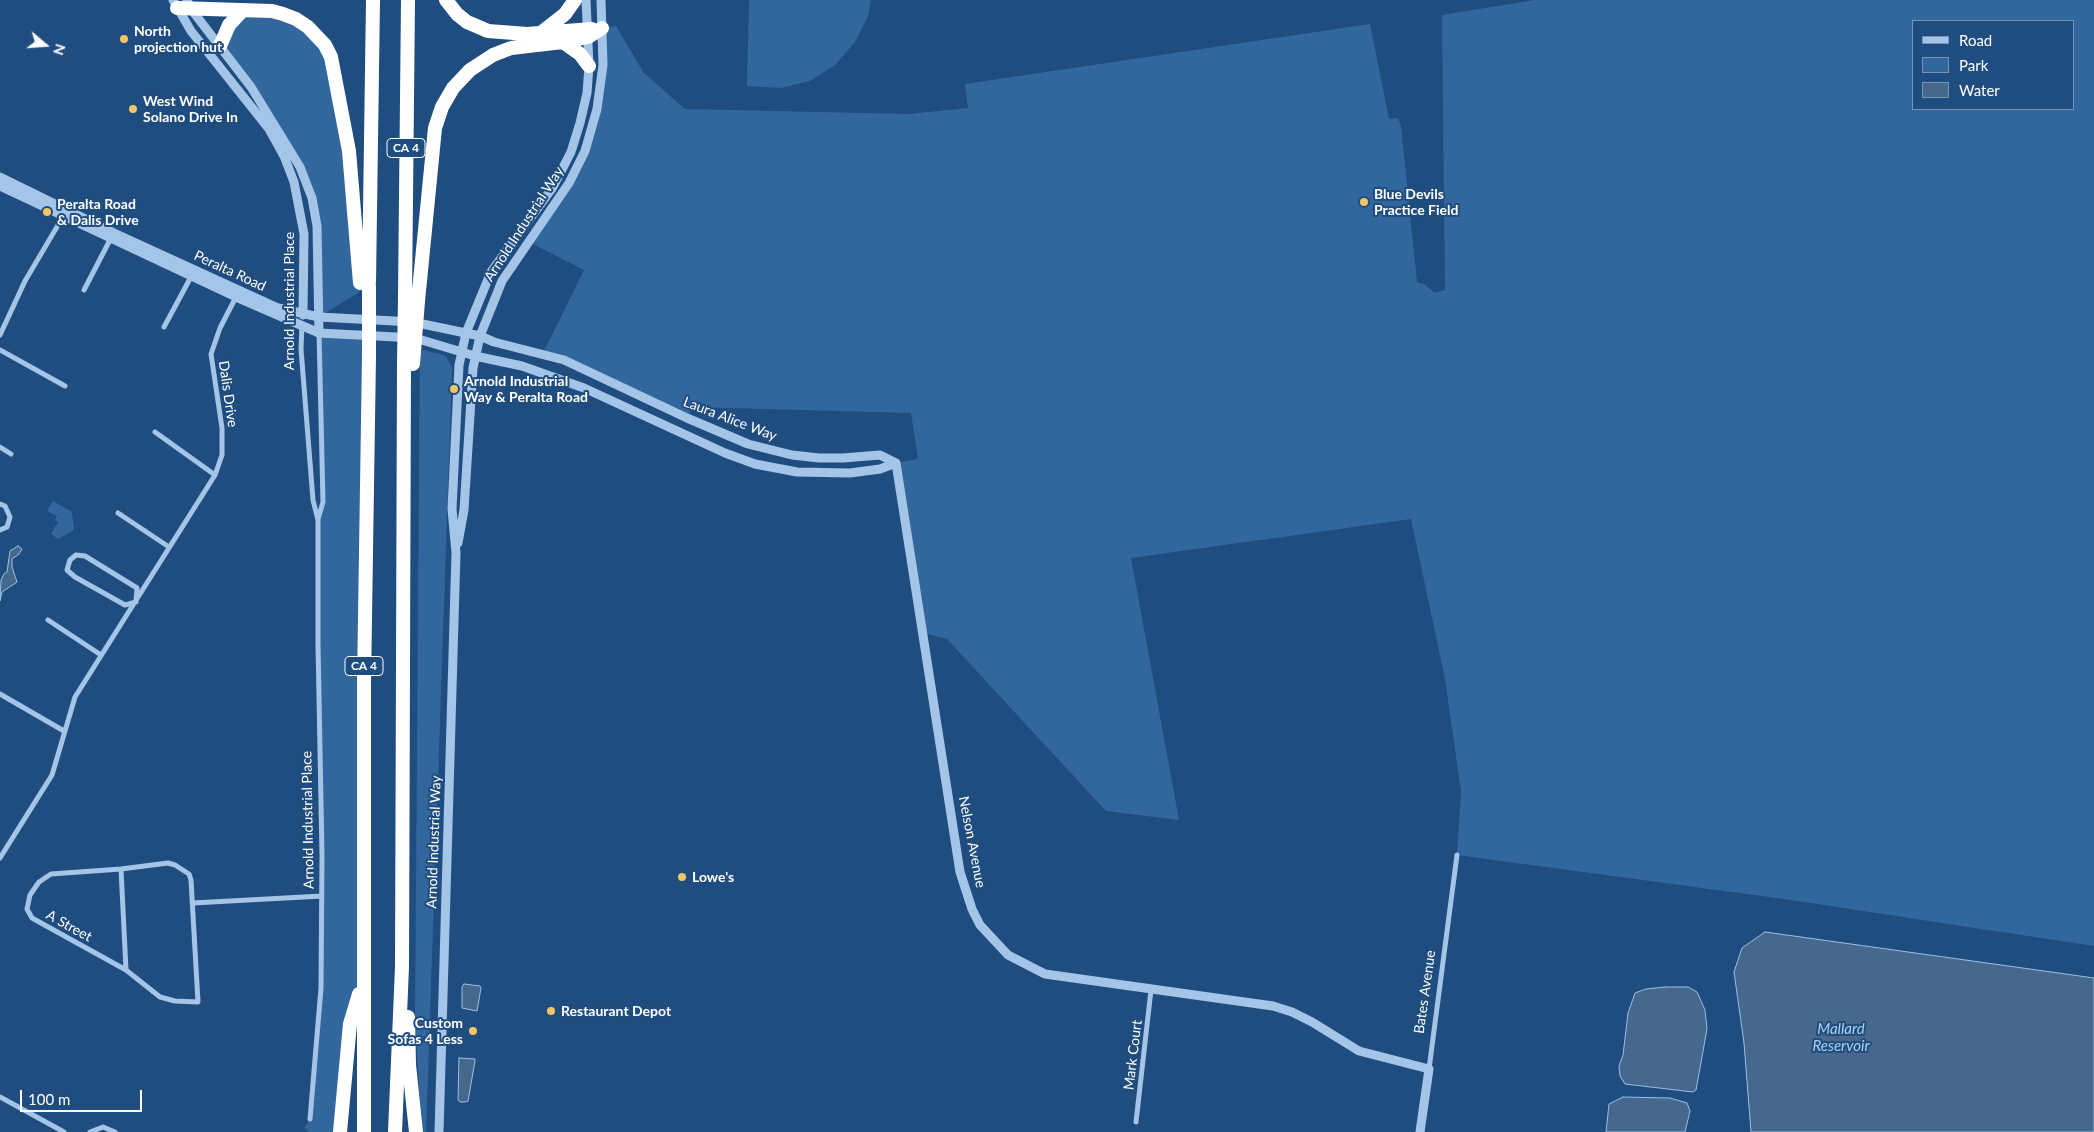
<!DOCTYPE html>
<html>
<head>
<meta charset="utf-8">
<style>
  body { margin:0 }
  #map { position:relative; width:2094px; height:1132px; overflow:hidden; background:#204d7f; font-family:Lato,sans-serif }
  canvas { display:block }
  .legend { position:absolute; left:1912px; top:20px; width:162px; height:90px; box-sizing:border-box; background:#204d7f; border:1px solid #7994b2; margin:0; padding:6px 9px; list-style:none; font-size:15px; color:#fff }
  .legend li { display:flex; align-items:center; gap:10px; height:25px }
  .legend b { width:25px; border:1px solid #7994b2 }
  .north { position:absolute; left:20px; top:20px; width:50px; height:50px; -webkit-text-stroke:4px #204d7f; paint-order:stroke; rotate:108deg; font-size:14px; font-weight:700; line-height:20px; text-align:center; color:#fff }
  .north::after { content:''; display:block; margin:auto; width:18px; height:22px; background:#fff; clip-path:polygon(50% 0,100% 100%,50% 72%,0 100%) }
  .scale { position:absolute; left:20px; top:1090px; width:122px; height:22px; box-sizing:border-box; border:2px solid #fff; border-top:0; padding-left:6px; font-size:15px; line-height:18px; white-space:nowrap; color:#fff; -webkit-text-stroke:4px #204d7f; paint-order:stroke }
</style>
</head>
<body>
<div id="map">
<canvas width="2094" height="1132"></canvas>
<ul class="legend">
<li><b style="height:6px;background:#a4c5e8"></b>Road</li>
<li><b style="height:14px;background:#32679d"></b>Park</li>
<li><b style="height:14px;background:#46688c"></b>Water</li>
</ul>
<div class="north">N</div>
<div class="scale">100 m</div>
</div>
<script>
const c = document.querySelector('canvas').getContext('2d');
c.lineJoin = 'round';
function fill(path, color) {
  c.fillStyle = color;
  c.fill(path, 'evenodd');
}
function poly(rows) {
  const path = new Path2D();
  for (const r of rows) {
    path.moveTo(r[0], r[1]);
    for (let i = 2; i < r.length; i += 2) path.lineTo(r[i], r[i + 1]);
  }
  return path;
}
function strokePath(path, color, width, dash) {
  c.strokeStyle = color;
  c.lineWidth = width;
  c.lineCap = dash ? 'butt' : 'round';
  c.setLineDash(dash || []);
  c.stroke(path);
}
function drawText(font, color, halo, rows, align = 'center') {
  c.font = font + ' Lato,sans-serif';
  c.lineWidth = 4;
  c.setLineDash([]);
  c.textBaseline = 'middle';
  c.strokeStyle = halo;
  c.fillStyle = color;
  for (const [text, x, y, turn = 0] of rows) {
    c.save();
    c.translate(x, y);
    c.rotate((+turn || 0) * Math.PI / 180);
    c.textAlign = isNaN(turn) ? turn : align;
    if (halo) c.strokeText(text, 0, 0);
    c.fillText(text, 0, 0);
    c.restore();
  }
}
const green = poly([
  [749,0,871,0,868,16,855,42,835,65,810,81,781,88,747,86],
  [1535,0,2094,0,2094,946,1784,899,1457,855,1461,791,1445,679,1411,519,1131,558,1179,820,1106,811,947,639,923,633,896,463,918,459,911,413,693,407,687,418,542,355,584,270,529,242,569,183,597,109,602,28,616,26,644,73,685,109,909,114,968,108,965,84,1370,24,1389,119,1398,118,1401,126,1417,282,1424,284,1435,293,1445,290,1442,15],
  [1913,21,2073,21,2073,109,1913,109],
  [242,11,272,11,325,45,369,286,319,317,317,226,300,167,220,46],
  [319,333,365,336,364,976,340,1132,309,1132,304,1128,310,1119,321,988,318,520,323,502],
  [420,349,446,356,452,368,426,1132,423,1132,419,1088,415,1021],
  [53,501,72,512,74,530,58,539,51,534,58,522,55,520,57,516,47,511]
]);
const water = poly([
  [18,546,22,549,19,554,12,559,12,567,17,582,2,592,0,601,1,580,4,574,7,572,10,551,18,546],
  [1765,932,2094,978,2094,1132,1751,1132,1744,1043,1734,972,1742,948,1765,932],
  [464,984,480,986,481,988,477,1011,462,1008,462,987,464,984],
  [1665,987,1688,987,1697,992,1705,1010,1707,1029,1696,1090,1693,1092,1625,1084,1620,1076,1619,1066,1623,1055,1628,1013,1635,993,1646,989,1665,987],
  [459,1058,475,1059,475,1061,468,1101,465,1102,460,1102,458,1100,459,1058],
  [1623,1097,1670,1098,1687,1103,1690,1111,1685,1132,1606,1132,1609,1104,1623,1097]
]);
const minor = poly([
  [84,290,111,238],
  [302,324,301,349,313,500,318,520,318,644,322,855,321,988,310,1119],
  [164,327,192,275],
  [0,335,25,281,64,215],
  [0,350,65,386],
  [155,432,215,475],
  [0,447,11,454],
  [0,504,5,506,10,517,7,527,0,530],
  [118,513,169,547],
  [318,519,323,502,319,333],
  [76,555,85,556,137,588,136,602,125,605,75,577,67,570,70,560,76,555],
  [48,620,101,655],
  [0,694,64,731],
  [0,858,52,775,75,697,215,475,222,455,222,428,211,354,220,328,237,295],
  [121,869,126,970,160,997,175,1001,198,1002,191,880,189,874,175,865,168,863,121,869,51,874,39,882,30,895,27,909,32,918,41,923,126,970],
  [193,903,322,896],
  [1429,1069,1457,855],
  [0,1097,64,1132],
  [1136,1122,1151,990],
  [90,1132,103,1127,115,1132]
]);
const tertiary = poly([
  [173,0,191,31,269,129,284,156,294,182,304,234,303,315],
  [187,0,191,9,251,87,300,167,312,198,317,226,319,333],
  [0,177,114,233,278,308,319,317,413,322,480,336,494,342,564,360,687,418,748,444,792,455,819,458,843,458,880,455,896,463],
  [0,186,236,297,319,333,415,338,475,356,522,366,584,388,725,453,755,464,797,472,850,473,880,469,896,463],
  [896,463,960,872,972,909,980,925,1008,955,1045,974,1273,1006,1292,1012,1312,1022,1359,1051,1429,1069,1420,1132],
  [458,543,464,510,473,368,480,336,502,281,569,183,585,151,597,109,603,65,601,0],
  [439,1132,456,553,452,509,459,365,466,333,491,272,553,187,571,152,580,123,587,93,589,66,586,0]
]);
const motorway = poly([
  [446,0,457,14,467,22,488,31,527,34,592,29],
  [177,8,272,11,283,14,296,19,308,27,325,45,331,57,349,151,360,283],
  [542,32,565,14,575,0],
  [563,42,580,54,589,66],
  [220,46,229,25,242,11],
  [369,282,373,0],
  [405,297,408,0],
  [418,301,435,128,442,107,453,88,470,70,493,55,511,48,563,42,588,37,602,28],
  [408,1017,409,1065,416,1132],
  [340,1132,350,1024,359,994],
  [364,1132,364,683,369,356],
  [395,1132,402,967,404,362]
]);
const motorwayBridge = poly([
  [369,356,369,286],
  [404,362,405,297],
  [413,364,418,301]
]);
const markers = [
  [124,39,5,"#f5c564"],
  [133,109,5,"#f5c564"],
  [1364,202,5,"#f5c564"],
  [47,212,5,"#f5c564"],
  [454,389,5,"#f5c564"],
  [682,877,5,"#f5c564"],
  [551,1011,5,"#f5c564"],
  [473,1031,5,"#f5c564"]
];
const shields = [
  [406,148,38],
  [364,666,38]
];
const shieldNames = [
  ["CA 4",406,148],
  ["CA 4",364,666]
];
const poiNames = [
  ["North",134,31],
  ["projection hut",134,47],
  ["West Wind",143,101],
  ["Solano Drive In",143,117],
  ["Blue Devils",1374,194],
  ["Practice Field",1374,210],
  ["Peralta Road",57,204],
  ["& Dalis Drive",57,220],
  ["Arnold Industrial",464,381],
  ["Way & Peralta Road",464,397],
  ["Lowe's",692,877],
  ["Restaurant Depot",561,1011],
  ["Custom",463,1023,"right"],
  ["Sofas 4 Less",463,1039,"right"]
];
const streetNames = [
  ["Arnold Industrial Way",524,224,-57],
  ["Peralta Road",230,271,25],
  ["Arnold Industrial Place",289,301,-90],
  ["Dalis Drive",228,394,82],
  ["Laura Alice Way",730,419,21],
  ["Arnold Industrial Place",308,820,-91],
  ["Arnold Industrial Way",434,842,-88],
  ["Nelson Avenue",972,842,79],
  ["A Street",69,926,29],
  ["Bates Avenue",1425,992,-82],
  ["Mark Court",1133,1055,-83]
];
const waterNames = [
  ["Mallard",1841,1029],
  ["Reservoir",1841,1046]
];
fill(green, '#32679d');
fill(water, '#46688c');
strokePath(water, '#97c1e9', 1);
strokePath(minor, '#a4c5e8', 5);
strokePath(tertiary, '#a4c5e8', 9);
strokePath(motorway, '#fff', 14);
strokePath(motorwayBridge, '#fff', 14);
for (const [x, y, r, color] of markers) {
  const dot = new Path2D();
  dot.arc(x, y, r, 0, 2 * Math.PI);
  c.fillStyle = color;
  c.fill(dot);
  strokePath(dot, '#204d7f', 2);
}
for (const [x, y, w] of shields) {
  const box = new Path2D();
  box.roundRect(x - w / 2, y - 9.5, w, 19, 4);
  c.fillStyle = '#204d7f';
  c.fill(box);
  strokePath(box, '#fff', 1);
}
drawText('bold 12px', '#fff', null, shieldNames);
drawText('bold 14px', '#fff', '#204d7f', poiNames, 'left');
drawText('14px', '#fff', '#204d7f', streetNames);
drawText('italic 15px', '#afcfef', '#204d7f', waterNames);
</script>
</body>
</html>
